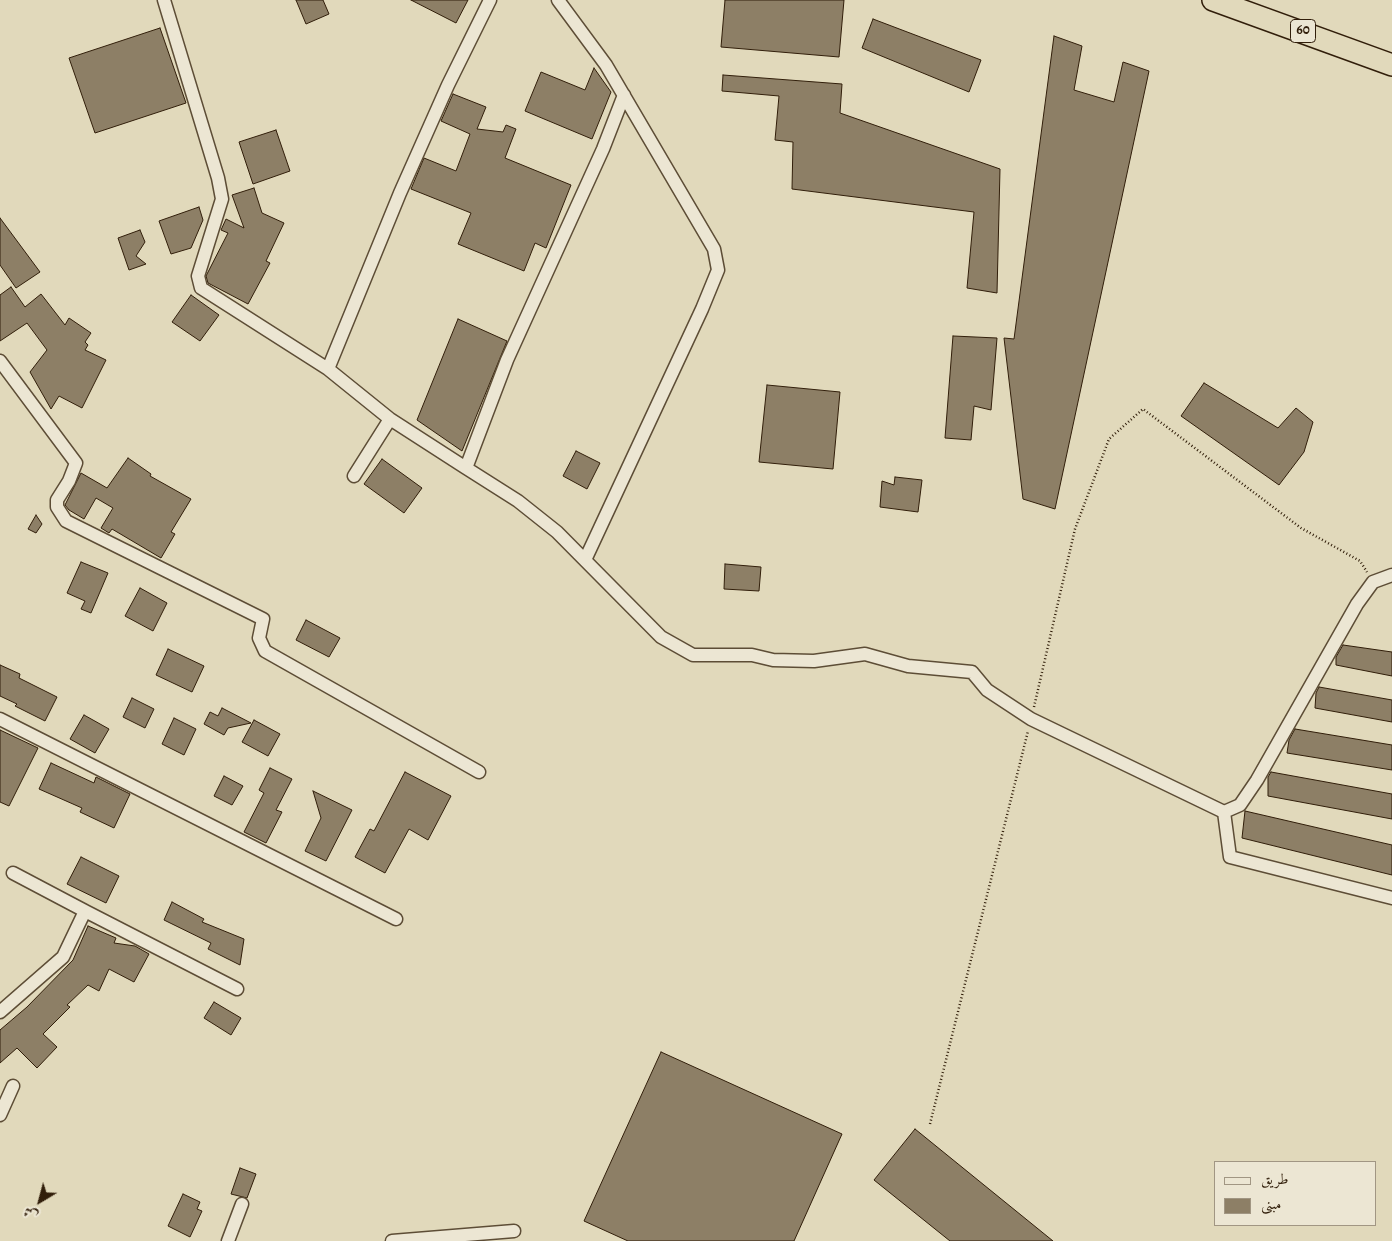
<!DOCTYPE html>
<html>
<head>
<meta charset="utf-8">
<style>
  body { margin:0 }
  #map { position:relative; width:1392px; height:1241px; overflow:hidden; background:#e1d9bb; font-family:Alegreya,Amiri,serif }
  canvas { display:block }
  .legend { position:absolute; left:1214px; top:1161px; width:162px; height:65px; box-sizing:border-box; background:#ece6d3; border:1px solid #a19683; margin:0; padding:6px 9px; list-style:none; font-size:15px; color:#311e0a }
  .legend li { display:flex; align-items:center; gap:10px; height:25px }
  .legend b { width:25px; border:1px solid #a19683 }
  .north { position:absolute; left:15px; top:1176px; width:50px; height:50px; -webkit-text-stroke:4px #ece6d3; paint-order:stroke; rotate:217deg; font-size:14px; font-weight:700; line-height:20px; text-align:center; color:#311e0a }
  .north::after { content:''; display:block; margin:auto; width:18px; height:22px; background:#311e0a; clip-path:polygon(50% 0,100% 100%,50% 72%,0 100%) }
</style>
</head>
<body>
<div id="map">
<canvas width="1392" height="1241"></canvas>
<ul class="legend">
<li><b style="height:6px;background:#ece6d3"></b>طريق</li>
<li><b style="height:14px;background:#8d7f66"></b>مبنى</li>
</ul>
<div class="north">ش</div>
</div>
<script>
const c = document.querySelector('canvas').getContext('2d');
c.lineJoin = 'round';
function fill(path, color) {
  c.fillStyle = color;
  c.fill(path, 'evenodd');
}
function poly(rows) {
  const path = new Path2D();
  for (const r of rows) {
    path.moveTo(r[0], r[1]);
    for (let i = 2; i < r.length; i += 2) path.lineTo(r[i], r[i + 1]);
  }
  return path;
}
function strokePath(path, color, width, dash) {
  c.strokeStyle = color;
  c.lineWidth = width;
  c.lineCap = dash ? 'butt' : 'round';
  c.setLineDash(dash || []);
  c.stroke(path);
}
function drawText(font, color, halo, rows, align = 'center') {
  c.font = font + ' Alegreya,serif';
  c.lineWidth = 4;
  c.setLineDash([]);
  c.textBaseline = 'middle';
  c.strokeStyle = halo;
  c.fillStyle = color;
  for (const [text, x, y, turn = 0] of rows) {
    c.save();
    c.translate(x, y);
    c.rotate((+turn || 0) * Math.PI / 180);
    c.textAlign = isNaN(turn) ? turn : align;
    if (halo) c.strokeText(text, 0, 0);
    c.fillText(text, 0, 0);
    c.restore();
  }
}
const building = poly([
  [296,0,323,0,329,14,306,24,296,0],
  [411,0,468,0,456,23,411,0],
  [725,0,844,0,839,57,721,47,725,0],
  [873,19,981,60,969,92,862,48,873,19],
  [160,28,186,103,95,133,69,58,160,28],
  [1054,36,1082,46,1074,90,1114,102,1123,62,1149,71,1055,509,1023,499,1004,338,1014,339,1054,36],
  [594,68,611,92,592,139,525,111,541,72,585,90,594,68],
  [723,75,842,84,840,113,1000,169,997,293,967,288,974,212,792,189,793,142,775,140,779,96,722,91,723,75],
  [453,94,486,107,477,129,503,132,506,125,516,129,505,158,571,185,546,248,535,243,524,271,458,244,471,213,411,189,424,158,456,171,470,134,441,121,453,94],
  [276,130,290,171,253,184,239,142,276,130],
  [254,188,262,213,284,223,266,261,270,263,248,304,208,283,206,276,228,233,221,230,226,219,244,228,232,195,254,188],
  [199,207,203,220,191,248,171,254,159,221,199,207],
  [0,218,40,272,16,288,0,265,0,218],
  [140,230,145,242,136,256,146,264,129,270,118,238,140,230],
  [11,287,25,307,41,294,65,325,69,318,91,333,85,342,88,345,85,350,106,360,82,408,59,396,51,409,30,372,47,350,27,323,0,341,0,295,11,287],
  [191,295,219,315,200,341,172,322,191,295],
  [458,319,507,341,462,451,417,420,458,319],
  [953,336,997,338,991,410,974,406,971,440,945,438,953,336],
  [1204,383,1278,428,1296,408,1313,422,1304,452,1279,485,1181,416,1204,383],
  [767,385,840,392,833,469,759,462,767,385],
  [576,451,600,463,587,489,563,476,576,451],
  [128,458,151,474,150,476,191,499,171,532,175,534,161,558,112,529,109,533,101,528,113,508,96,498,84,519,69,510,65,505,81,473,107,488,128,458],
  [382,459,422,488,404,513,364,484,382,459],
  [895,477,922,480,918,512,880,507,882,481,894,485,895,477],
  [36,515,42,524,36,533,28,529,36,515],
  [81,562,108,573,91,613,81,609,85,601,67,593,81,562],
  [725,564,761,567,759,591,724,589,725,564],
  [140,588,167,603,153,631,125,616,140,588],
  [306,620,340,638,329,657,296,640,306,620],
  [1343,645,1392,652,1392,676,1336,665,1336,657,1343,645],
  [168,649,204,666,192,692,156,675,168,649],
  [0,665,20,674,19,678,57,697,45,721,15,706,17,704,0,696,0,665],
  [1319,687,1392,700,1392,722,1315,708,1316,693,1319,687],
  [132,698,154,709,145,728,123,717,132,698],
  [222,708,251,723,228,728,224,735,204,724,210,712,218,716,222,708],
  [84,715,109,729,95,753,70,739,84,715],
  [174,718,196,729,184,755,162,744,174,718],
  [254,720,280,734,268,756,242,742,254,720],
  [1295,729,1392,745,1392,770,1287,753,1289,740,1295,729],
  [0,730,38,748,9,806,0,802,0,730],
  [51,763,94,783,96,777,130,794,114,828,80,812,82,808,39,789,51,763],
  [270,768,292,779,276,810,282,812,266,843,244,832,264,793,259,790,270,768],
  [405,772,451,796,428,840,409,829,385,873,355,857,370,829,374,831,405,772],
  [1271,772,1392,794,1392,819,1268,796,1268,777,1271,772],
  [224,776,243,786,232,805,214,796,224,776],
  [313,791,352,810,326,861,305,851,321,818,313,791],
  [1245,811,1392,845,1392,875,1242,838,1245,811],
  [81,857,119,876,106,903,67,884,81,857],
  [172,902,204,919,202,922,244,939,240,965,208,949,211,943,164,920,172,902],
  [88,926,116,938,114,943,135,946,149,954,134,982,109,969,99,991,88,985,67,1005,70,1007,43,1034,57,1047,37,1068,17,1048,0,1063,0,1030,27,1007,73,960,88,926],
  [214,1002,241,1018,231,1035,204,1018,214,1002],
  [661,1052,842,1134,794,1241,628,1241,584,1221,661,1052],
  [915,1129,1053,1241,950,1241,874,1180,915,1129],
  [240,1168,256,1174,247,1198,231,1194,240,1168],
  [183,1194,200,1202,197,1209,202,1211,190,1237,168,1226,183,1194]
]);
const path = poly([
  [1034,707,1075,529,1109,439,1143,409,1301,528,1360,561,1367,572],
  [930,1124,1028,731]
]);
const minor = poly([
  [164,0,218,178,222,199,198,276,201,288,328,369,390,419,466,468],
  [558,0,606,65,714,249,718,270,702,309,585,560],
  [624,95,603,149,507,360,466,468,518,501,557,532,661,637,693,655,752,655,773,660,814,661,865,654,908,666,972,672,987,690,1031,719,1224,812,1230,857,1392,898],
  [0,361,76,463,69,481,57,500,57,507,66,521,263,619,259,638,265,651,479,772],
  [328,369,400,193,448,85,490,0],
  [354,476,390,419],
  [0,719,396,919],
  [1224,812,1240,805,1257,780,1357,604,1373,582,1392,575],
  [13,873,85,911],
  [0,1012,63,957,85,911,237,989],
  [0,1115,13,1086],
  [228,1241,242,1204],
  [392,1241,514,1231]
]);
const trunk = poly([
  [1213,0,1392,65]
]);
const shields = [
  [1303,31,25]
];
const shieldNames = [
  ["60",1303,31]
];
fill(building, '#8d7f66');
strokePath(building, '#311e0a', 1);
strokePath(minor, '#5d4d36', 15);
strokePath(trunk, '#311e0a', 24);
strokePath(path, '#311e0a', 2.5, [1, 2.5]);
strokePath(minor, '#ece6d3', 12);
strokePath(trunk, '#e1d9bb', 21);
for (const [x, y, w] of shields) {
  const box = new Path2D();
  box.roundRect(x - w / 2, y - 11.5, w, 23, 4);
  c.fillStyle = '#ece6d3';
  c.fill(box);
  strokePath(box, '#311e0a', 1);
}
drawText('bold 14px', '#311e0a', null, shieldNames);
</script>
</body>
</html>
